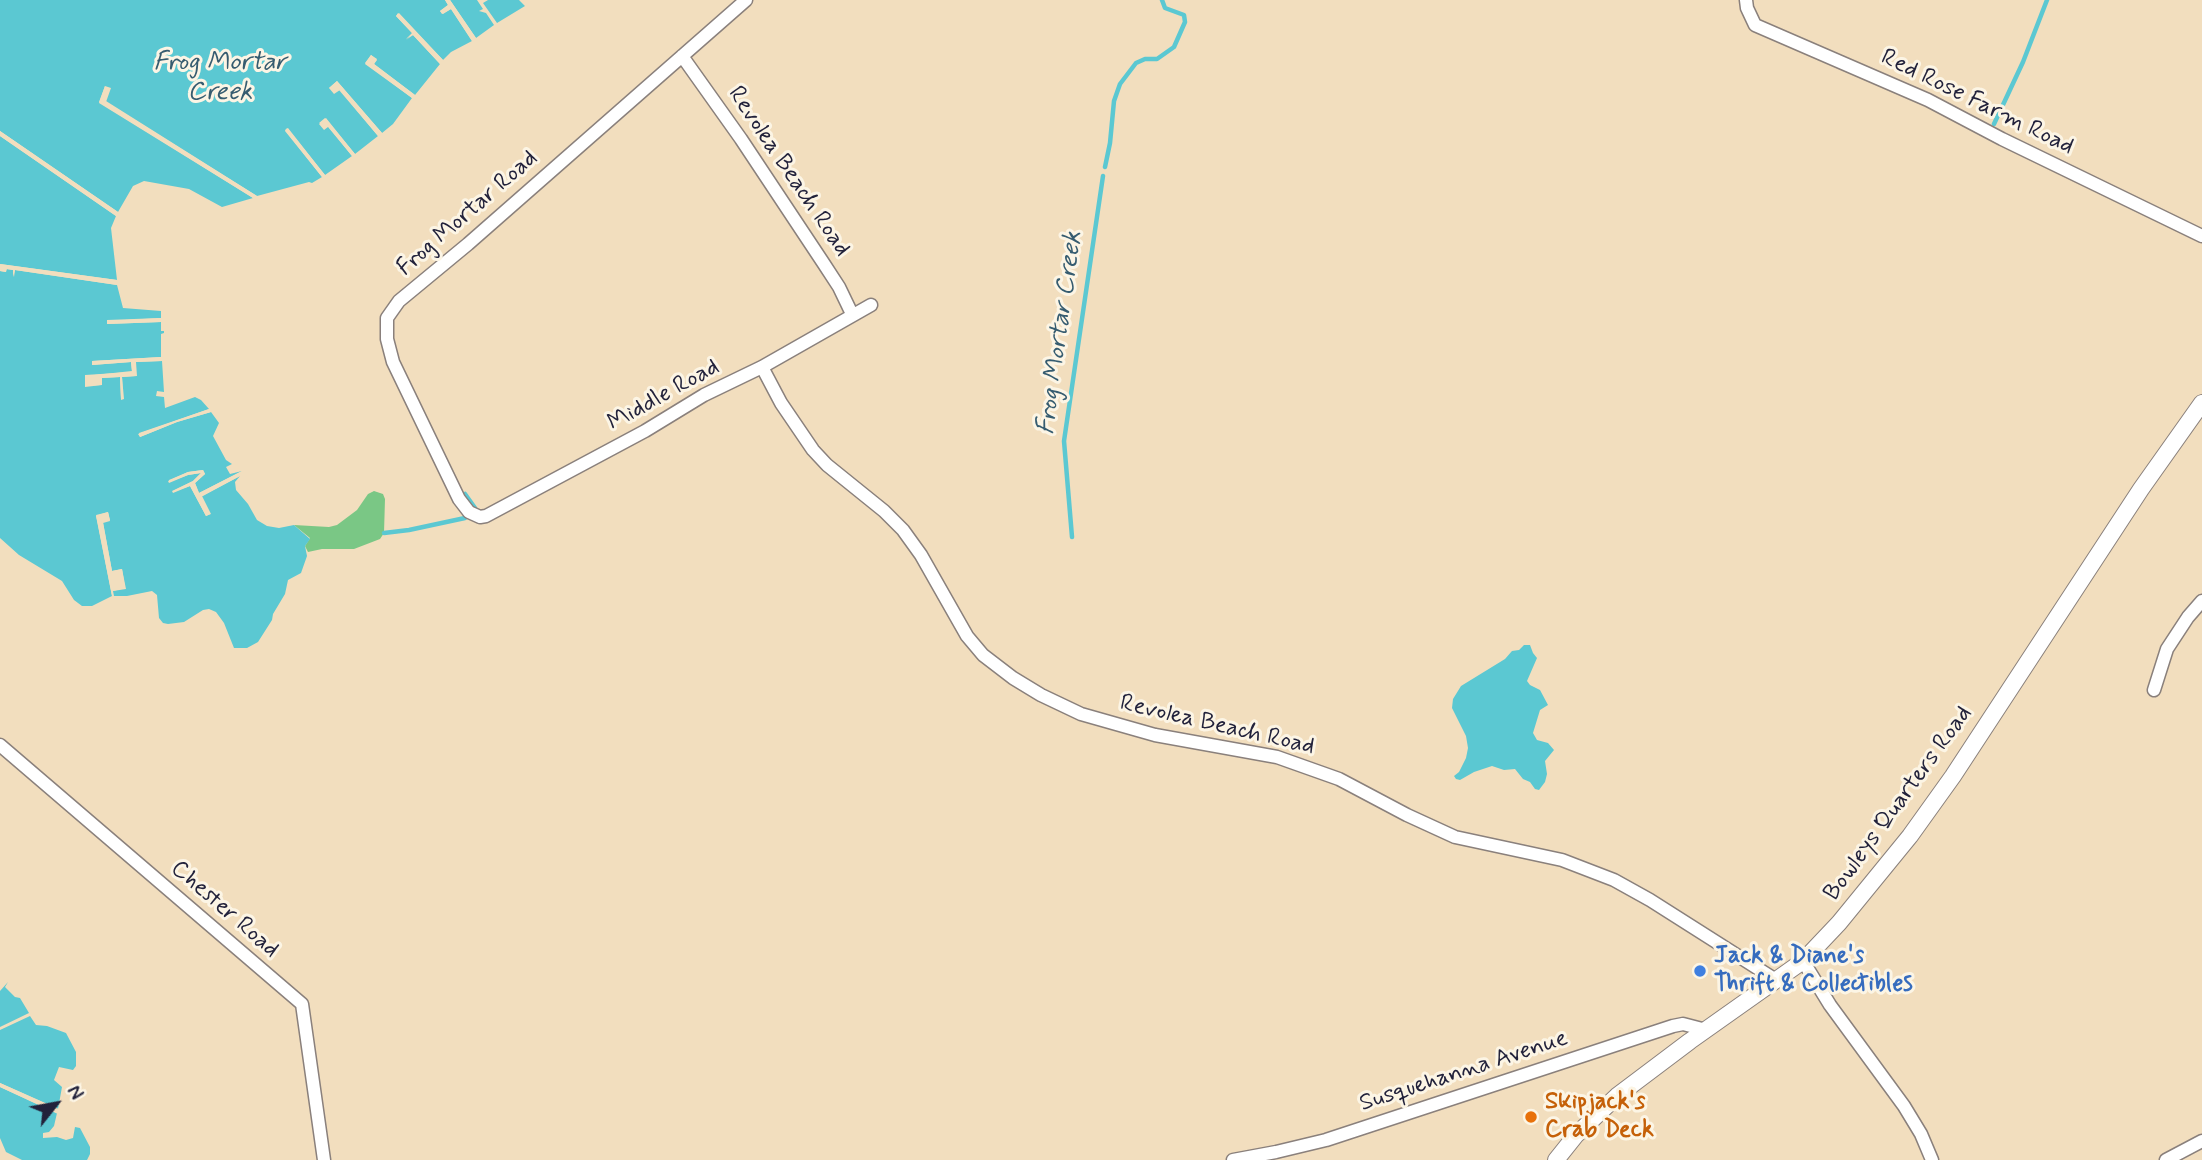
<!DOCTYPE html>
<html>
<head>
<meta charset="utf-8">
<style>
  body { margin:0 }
  #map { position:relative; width:2202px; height:1160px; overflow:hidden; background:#f2debe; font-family:Mynerve,sans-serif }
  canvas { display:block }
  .north { position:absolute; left:21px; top:1069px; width:70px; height:70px; -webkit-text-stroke:5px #fcf5e5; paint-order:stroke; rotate:59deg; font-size:19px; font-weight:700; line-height:28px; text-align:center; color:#22223b }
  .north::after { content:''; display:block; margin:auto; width:24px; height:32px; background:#22223b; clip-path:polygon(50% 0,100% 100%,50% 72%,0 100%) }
</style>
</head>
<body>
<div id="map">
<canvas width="2202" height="1160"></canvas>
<div class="north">N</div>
</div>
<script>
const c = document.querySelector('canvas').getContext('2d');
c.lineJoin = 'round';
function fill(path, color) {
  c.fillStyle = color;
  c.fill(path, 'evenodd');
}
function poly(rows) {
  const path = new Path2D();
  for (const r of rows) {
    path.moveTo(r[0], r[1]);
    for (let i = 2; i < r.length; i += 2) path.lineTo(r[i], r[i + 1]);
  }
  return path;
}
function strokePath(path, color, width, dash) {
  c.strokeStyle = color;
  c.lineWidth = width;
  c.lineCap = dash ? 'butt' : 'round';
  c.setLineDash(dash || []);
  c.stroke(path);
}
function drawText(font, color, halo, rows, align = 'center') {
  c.font = font + ' Mynerve,sans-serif';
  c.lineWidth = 6;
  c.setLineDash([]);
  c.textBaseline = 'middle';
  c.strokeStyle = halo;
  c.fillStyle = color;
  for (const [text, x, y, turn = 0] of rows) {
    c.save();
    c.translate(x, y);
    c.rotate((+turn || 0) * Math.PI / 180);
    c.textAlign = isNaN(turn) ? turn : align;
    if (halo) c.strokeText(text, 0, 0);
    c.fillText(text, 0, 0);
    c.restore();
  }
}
const green = poly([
  [374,491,383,494,385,499,384,533,380,539,354,549,322,549,308,552,305,546,310,538,294,525,329,527,337,525,357,510,368,494]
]);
const water = poly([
  [0,0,445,0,448,5,440,11,443,14,451,9,472,41,451,52,443,60,399,13,396,16,413,34,406,40,413,35,440,64,415,95,374,64,377,59,371,55,365,64,412,98,393,124,382,133,337,81,329,88,339,90,378,136,355,154,325,118,319,123,328,126,352,156,325,175,287,128,285,131,322,177,312,183,309,182,257,196,106,101,105,86,99,103,253,198,222,207,189,189,144,181,133,186,118,212,0,131],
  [450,0,477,0,483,9,479,11,486,13,494,25,476,38],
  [488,0,519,0,525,6,497,23,483,3],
  [0,136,116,216,111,228,117,280,0,264],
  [6,269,13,270,13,277,15,270,117,285,123,308,161,311,161,318,107,321,107,324,161,322,161,331,164,331,164,333,161,334,161,357,92,361,92,365,131,362,132,372,85,375,85,386,101,385,101,378,120,377,121,399,123,399,122,377,136,376,136,362,162,361,164,392,157,391,156,396,164,397,165,408,195,397,201,400,209,409,139,433,140,437,177,422,211,412,219,423,213,436,226,460,232,464,226,467,230,474,242,471,199,493,195,483,205,474,203,470,188,472,169,480,169,482,188,475,201,473,193,481,173,491,173,492,190,486,206,516,210,514,201,497,240,476,235,482,236,490,248,504,257,520,267,526,279,528,294,525,310,539,305,546,307,556,301,573,288,580,285,594,273,614,272,620,258,642,247,648,234,648,224,623,216,612,209,609,203,610,184,622,168,624,163,623,159,618,157,595,152,591,127,596,114,596,113,591,125,588,122,569,112,571,103,522,110,520,108,512,96,516,112,596,92,606,82,606,74,600,62,581,19,555,0,538,0,271,6,272],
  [1524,645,1530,645,1533,653,1537,658,1527,681,1530,685,1540,690,1548,705,1540,710,1533,733,1537,740,1548,743,1554,750,1545,761,1547,774,1545,782,1539,790,1535,789,1530,782,1523,779,1515,769,1504,770,1492,766,1474,772,1460,780,1456,779,1454,776,1459,772,1466,758,1468,748,1466,736,1452,708,1453,699,1461,686,1505,659,1512,651,1519,650],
  [8,982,5,987,15,997,20,998,29,1013,0,1027,0,991],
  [30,1016,36,1025,47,1026,66,1033,76,1052,76,1066,73,1070,59,1067,54,1080,62,1087,58,1109,0,1083,0,1030],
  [0,1087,57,1113,54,1126,49,1132,43,1133,43,1138,57,1137,66,1140,73,1138,75,1127,80,1128,90,1147,90,1154,87,1160,22,1160,6,1152,0,1138]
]);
const pier = poly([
  [445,0,450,0,476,38,472,41,451,9,442,14,440,11,448,5],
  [398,13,443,60,440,64,413,35,406,39,412,33,396,16],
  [371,55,377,60,374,64,415,95,412,98,365,63],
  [337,81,382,133,378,136,340,90,334,94,329,88],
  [105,86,111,88,106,102,257,196,253,198,99,102],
  [326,118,355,154,352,156,328,127,324,130,319,124],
  [288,128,325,175,322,177,285,130],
  [0,131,118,212,116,216,0,136],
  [0,264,117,280,117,285,15,270,14,277,13,270,7,269,6,272,0,271,0,268,3,268,0,268],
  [161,318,161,322,107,324,107,320],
  [161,357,162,361,136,362,137,376,122,377,124,399,121,400,120,377,102,378,102,385,85,387,85,376,132,371,131,362,92,365,92,361],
  [209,409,211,412,177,422,140,437,138,434],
  [203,470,205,474,195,483,199,493,242,471,240,476,202,496,211,514,206,516,190,486,173,493,172,491,193,481,201,473,188,475,169,483,168,481,188,472],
  [108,512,110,521,103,523,112,571,122,569,126,589,113,591,112,596,96,515],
  [0,1083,61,1110,60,1115,0,1087]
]);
const stream = poly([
  [1994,124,2023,62,2047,0],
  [1105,167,1110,143,1114,101,1120,84,1136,63,1145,59,1157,59,1174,47,1185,22,1184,15,1165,8,1162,0],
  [465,494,475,508],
  [384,533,409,530,465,518],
  [1072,537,1064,441,1103,176]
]);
const minor = poly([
  [746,0,468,244,399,301,387,318,387,339,393,362,459,499,469,512,480,517,486,516,645,431,704,395,762,367,871,305],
  [1746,0,1747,8,1755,25,1928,100,2002,139,2202,236],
  [682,56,741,139,824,264,839,287,852,314],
  [762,367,781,403,813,450,827,465,884,511,903,530,921,555,967,636,983,655,1013,678,1041,695,1081,714,1155,735,1277,757,1339,779,1407,815,1455,837,1562,860,1614,880,1650,900,1776,980],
  [2154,690,2167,649,2188,617,2202,601],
  [0,745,302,1004,324,1160],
  [1803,961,1830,1005,1904,1106,1921,1134,1932,1160],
  [1233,1160,1276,1152,1326,1140,1673,1026,1683,1024,1706,1030],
  [2166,1160,2202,1141]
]);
const tertiary = poly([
  [1556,1160,1576,1135,1617,1096,1690,1041,1803,961,1839,923,1910,836,1953,776,2141,489,2202,403]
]);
const markers = [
  [1700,971,7,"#3f7fe0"],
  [1531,1117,7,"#e8710a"]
];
const streetNames = [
  ["Red Rose Farm Road",1977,103,26],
  ["Revolea Beach Road",788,172,56],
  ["Frog Mortar Road",468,214,-41],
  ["Middle Road",664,396,-29],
  ["Revolea Beach Road",1217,726,13],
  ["Bowleys Quarters Road",1899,804,-54],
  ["Chester Road",224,910,41],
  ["Susquehanna Avenue",1464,1072,-18]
];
const shopNames = [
  ["Jack & Diane's",1714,957],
  ["Thrift & Collectibles",1714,985]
];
const foodNames = [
  ["Skipjack's",1545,1103],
  ["Crab Deck",1545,1131]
];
const waterNames = [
  ["Frog Mortar",220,64],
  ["Creek",220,94],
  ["Frog Mortar Creek",1061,333,-82]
];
fill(green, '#7ac785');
fill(water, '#5bc8d2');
fill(pier, '#f2debe');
strokePath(stream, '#5bc8d2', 4.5);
strokePath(minor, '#8a807c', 15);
strokePath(tertiary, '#8a807c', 18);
strokePath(minor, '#fff', 12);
strokePath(tertiary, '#fff', 16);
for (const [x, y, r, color] of markers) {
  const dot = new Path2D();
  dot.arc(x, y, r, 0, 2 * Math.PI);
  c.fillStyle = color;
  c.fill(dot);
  strokePath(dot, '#fcf5e5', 2.5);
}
drawText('24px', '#22223b', '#fcf5e5', streetNames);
drawText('bold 24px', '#366cbe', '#fcf5e5', shopNames, 'left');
drawText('bold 24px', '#c56008', '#fcf5e5', foodNames, 'left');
drawText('italic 26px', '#365c70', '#fcf5e5', waterNames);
</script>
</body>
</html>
